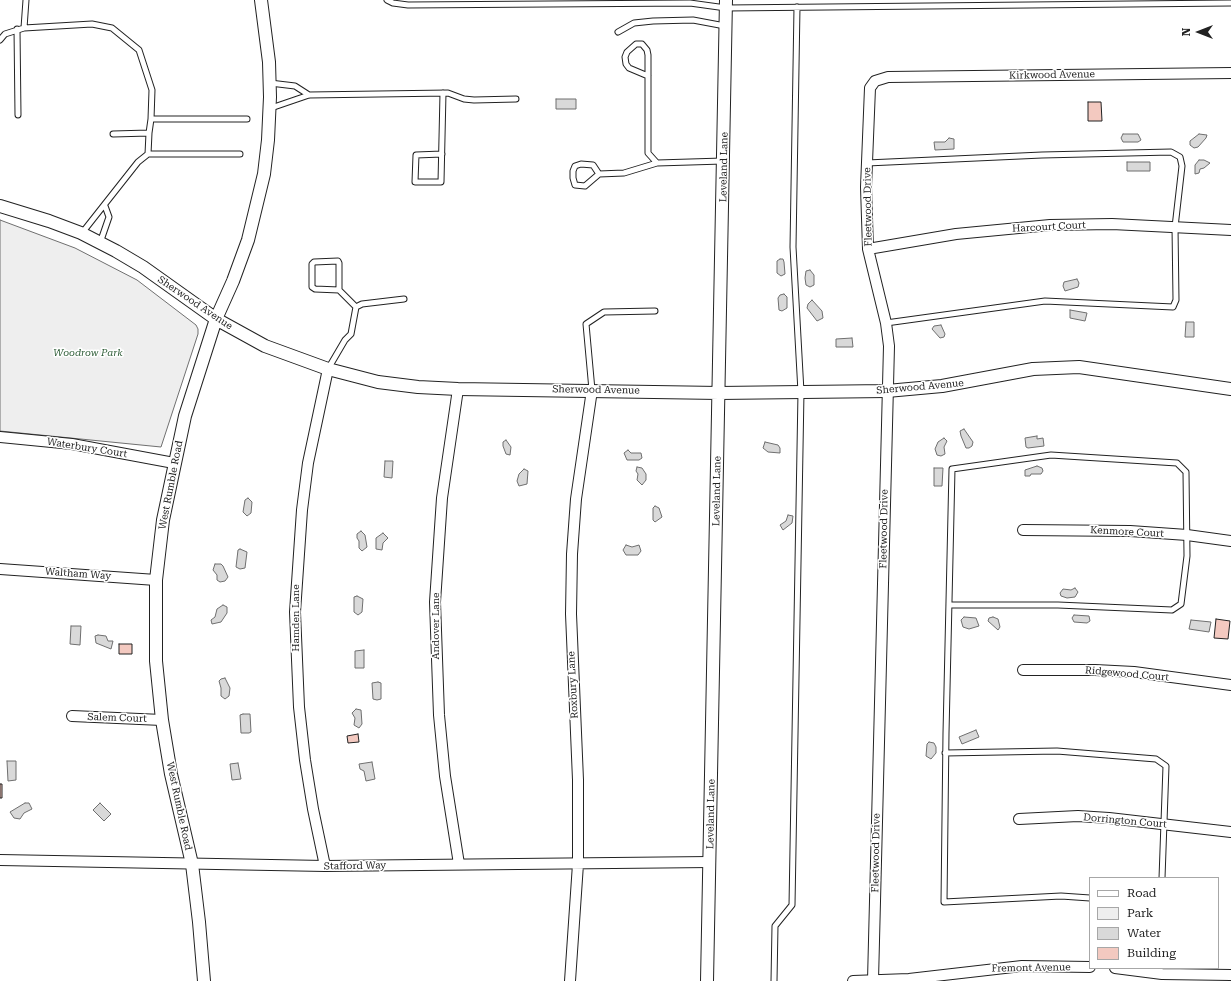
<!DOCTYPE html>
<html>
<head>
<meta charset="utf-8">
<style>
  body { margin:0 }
  #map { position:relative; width:1231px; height:981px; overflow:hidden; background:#fff; font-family:"Roboto Serif",serif }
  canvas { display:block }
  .legend { position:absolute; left:1089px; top:877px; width:130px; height:92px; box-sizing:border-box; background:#fff; border:1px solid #a7a7a7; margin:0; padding:5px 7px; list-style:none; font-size:12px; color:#222 }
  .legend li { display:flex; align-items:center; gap:8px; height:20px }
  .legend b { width:20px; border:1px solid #a7a7a7 }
  .north { position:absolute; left:1179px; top:12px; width:40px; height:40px; -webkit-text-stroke:3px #fff; paint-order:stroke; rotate:270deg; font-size:11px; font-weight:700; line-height:16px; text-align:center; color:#222 }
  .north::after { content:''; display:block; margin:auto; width:14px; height:18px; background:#222; clip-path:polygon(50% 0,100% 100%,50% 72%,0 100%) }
</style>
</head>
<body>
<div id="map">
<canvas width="1231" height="981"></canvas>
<ul class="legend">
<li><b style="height:5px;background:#fff"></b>Road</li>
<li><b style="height:11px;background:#eee"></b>Park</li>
<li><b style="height:11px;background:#d9d9d9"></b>Water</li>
<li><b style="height:11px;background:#f3c9c0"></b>Building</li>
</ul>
<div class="north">N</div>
</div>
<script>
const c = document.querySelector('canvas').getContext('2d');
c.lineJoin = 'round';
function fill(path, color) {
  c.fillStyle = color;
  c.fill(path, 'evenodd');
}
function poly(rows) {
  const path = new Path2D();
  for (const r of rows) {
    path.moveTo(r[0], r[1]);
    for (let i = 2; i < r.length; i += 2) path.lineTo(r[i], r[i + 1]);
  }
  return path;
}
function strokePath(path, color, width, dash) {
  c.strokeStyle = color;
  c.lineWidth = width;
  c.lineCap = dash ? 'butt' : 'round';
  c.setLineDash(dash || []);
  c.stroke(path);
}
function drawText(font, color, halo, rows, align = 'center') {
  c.font = font + ' "Roboto Serif",serif';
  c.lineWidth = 3;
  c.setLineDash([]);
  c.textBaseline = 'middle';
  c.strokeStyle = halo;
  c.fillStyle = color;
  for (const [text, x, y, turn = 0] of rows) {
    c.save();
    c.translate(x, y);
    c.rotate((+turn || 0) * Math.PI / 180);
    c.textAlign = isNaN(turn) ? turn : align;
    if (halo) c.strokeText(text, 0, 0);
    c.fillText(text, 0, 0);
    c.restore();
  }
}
const green = poly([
  [0,220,75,248,137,280,196,325,198,329,198,334,161,447,0,431,0,220]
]);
const water = poly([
  [556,99,576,99,576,109,556,109,556,99],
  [1123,134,1138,134,1141,140,1138,142,1123,142,1121,138,1123,134],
  [1199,134,1207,135,1206,138,1198,147,1194,148,1190,145,1190,141,1199,134],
  [949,138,954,139,954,149,935,150,934,142,945,142,949,138],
  [1199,160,1204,160,1210,163,1204,168,1200,169,1199,173,1195,174,1195,165,1199,160],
  [1127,162,1150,162,1150,171,1127,171,1127,162],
  [780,259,783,259,784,262,785,274,781,276,777,273,777,261,780,259],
  [810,270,814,275,814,285,810,287,806,285,805,278,806,271,810,270],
  [1077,279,1079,283,1078,287,1065,291,1063,286,1064,282,1077,279],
  [784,294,787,297,787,308,782,311,779,310,778,298,780,295,784,294],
  [812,300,822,311,823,318,817,321,807,308,808,304,812,300],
  [1070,310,1087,313,1085,321,1070,318,1070,310],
  [1186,322,1194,322,1194,337,1185,337,1186,322],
  [941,325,945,334,944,337,940,338,932,329,934,326,941,325],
  [852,338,853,347,836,347,836,339,852,338],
  [964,429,973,442,972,446,969,448,966,448,961,436,960,431,964,429],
  [1037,436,1037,439,1043,438,1044,446,1028,448,1026,447,1025,438,1037,436],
  [944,438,947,441,944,447,945,454,941,456,937,455,935,449,938,442,944,438],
  [506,440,511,447,510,455,506,454,503,446,503,442,506,440],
  [765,442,778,445,780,448,780,453,768,452,763,448,765,442],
  [628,450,631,453,641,453,642,458,639,460,627,460,624,453,628,450],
  [385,461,393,461,392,478,384,477,385,461],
  [1037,466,1042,468,1043,471,1041,474,1031,474,1030,476,1025,476,1025,470,1037,466],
  [637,467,642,468,646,474,646,480,642,485,637,480,638,474,636,471,637,467],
  [934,468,943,468,942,486,934,486,934,468],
  [524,469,528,471,527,484,519,486,517,481,519,474,524,469],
  [248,498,252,502,251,513,247,516,243,512,245,500,248,498],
  [655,506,659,508,662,517,655,522,653,520,653,508,655,506],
  [788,515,793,516,792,523,783,530,780,525,786,521,788,515],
  [361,531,365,535,367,547,362,551,359,548,359,541,357,538,357,534,361,531],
  [383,533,388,538,383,543,382,550,376,549,376,538,383,533],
  [626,545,632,547,639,545,641,551,638,555,626,555,623,550,626,545],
  [240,549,247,552,245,568,240,569,236,567,238,550,240,549],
  [215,564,221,564,223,566,228,577,225,581,220,582,217,580,217,575,213,570,215,564],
  [1075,588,1078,592,1075,597,1067,598,1061,596,1060,593,1063,589,1071,590,1075,588],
  [357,596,363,599,362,612,358,615,354,612,354,597,357,596],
  [223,605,227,607,227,613,221,622,212,624,211,620,215,617,217,609,223,605],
  [1074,615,1089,616,1090,621,1087,623,1074,622,1072,618,1074,615],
  [964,617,976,618,979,626,969,629,963,627,961,620,964,617],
  [993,617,998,619,1000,627,998,630,988,621,989,618,993,617],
  [1191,620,1211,622,1209,632,1189,629,1191,620],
  [71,626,81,626,80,645,70,644,71,626],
  [98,635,106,636,108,641,113,641,111,649,96,643,95,636,98,635],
  [364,650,364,668,355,668,355,651,364,650],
  [225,678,230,688,229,696,225,699,221,696,221,688,219,681,221,679,225,678],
  [378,682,381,683,381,699,377,700,373,699,372,683,378,682],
  [356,709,361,710,362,724,359,728,354,725,355,718,352,713,356,709],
  [243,714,250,714,251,732,249,733,241,733,240,715,243,714],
  [976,730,979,737,962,744,959,737,976,730],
  [929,742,934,743,936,747,936,753,931,759,926,756,927,744,929,742],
  [7,761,16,761,16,780,8,781,7,761],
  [372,762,375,779,366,781,364,771,360,769,359,764,372,762],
  [238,763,241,779,232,780,230,764,238,763],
  [25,803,29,803,32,809,24,813,20,819,14,818,10,812,25,803],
  [100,803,111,814,104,821,93,810,100,803]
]);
const building = poly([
  [1088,102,1101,102,1102,121,1088,121,1088,102],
  [1216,619,1230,621,1228,639,1214,638,1216,619],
  [119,644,132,644,132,654,119,654,119,644],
  [358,734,359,742,348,743,347,736,358,734],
  [0,784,2,784,2,798,0,798,0,784]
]);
const service = poly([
  [387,0,393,3,408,5,690,3,726,8,1231,3],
  [24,28,26,0],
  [17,29,18,115],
  [618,32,634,23,653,21,693,20,725,26],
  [0,40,5,34,24,28,92,24,112,28,139,50,152,90,151,119],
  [648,76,629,68,626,64,625,57,627,52,636,44,642,44,647,50,648,55,648,153,657,163,723,161],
  [270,83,295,86,309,95],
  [271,108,309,95,448,93,464,99,474,100,516,99],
  [113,134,149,133,151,119,247,119],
  [148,154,149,133],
  [442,154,416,155,415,182,441,182,443,93],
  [867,163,1042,155,1171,152,1180,157,1182,166,1175,227,1176,300,1173,307,1045,301,886,323],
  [599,174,585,186,575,185,573,178,573,171,575,166,581,164,593,165,599,174,624,173,657,163],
  [82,233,138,162,148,154,240,154],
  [100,243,109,217,105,206],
  [339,290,339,263,338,261,314,262,312,264,312,287,315,289,339,290,356,307],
  [328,369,345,340,351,334,356,307,362,304,404,299],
  [592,390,586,324,604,312,655,311],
  [949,605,1058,605,1172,610,1181,604,1187,556,1186,472,1177,463,1051,455,952,469,946,733,944,902,1061,896,1090,898],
  [945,753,1057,751,1156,759,1166,766,1162,878],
  [774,981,775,926,792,905,801,392,793,247,797,7]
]);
const minor = poly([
  [868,249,956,234,1050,225,1112,224,1231,230],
  [458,389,442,498,435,602,439,715,445,776,459,864],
  [0,437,72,444,174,463],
  [1023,530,1130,531,1187,535,1231,541],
  [0,569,156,580],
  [1023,670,1095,670,1134,672,1231,685],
  [72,716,162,720],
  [1019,819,1078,816,1109,818,1231,832],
  [0,860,325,866,710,862],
  [325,866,313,809,305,760,299,707,295,612,302,510,308,463,328,369],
  [1115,968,1162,974,1231,975],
  [873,980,889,346,886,323,868,249,866,187,870,88,875,81,888,77,1231,73],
  [570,981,578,864,578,780,571,614,572,554,576,499,592,390],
  [853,981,909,979,1022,966,1090,967]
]);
const tertiary = poly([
  [0,206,49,221,81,233,116,251,143,267,216,319,265,346,328,369,378,382,418,387,458,389,719,393,887,391,942,386,1033,369,1079,367,1231,389],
  [204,981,199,922,192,864,171,774,162,720,156,661,156,580,163,520,185,416,216,319,233,281,248,240,264,174,268,140,270,97,269,62,261,0],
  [707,981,726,0]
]);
const streetNames = [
  ["Kirkwood Avenue",1052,75,-1],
  ["Leveland Lane",724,167,-89],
  ["Fleetwood Drive",868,207,-91],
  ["Harcourt Court",1049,227,-3],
  ["Sherwood Avenue",195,303,34],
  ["Sherwood Avenue",920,387,-5],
  ["Sherwood Avenue",596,390,1],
  ["Waterbury Court",87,448,9],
  ["West Rumble Road",171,485,-79],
  ["Leveland Lane",717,491,-89],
  ["Fleetwood Drive",884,529,-89],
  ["Kenmore Court",1127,532,3],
  ["Waltham Way",78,574,4],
  ["Hamden Lane",296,618,-90],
  ["Andover Lane",436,626,-90],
  ["Ridgewood Court",1127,674,5],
  ["Roxbury Lane",573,685,-93],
  ["Salem Court",117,718,2],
  ["West Rumble Road",179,806,78],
  ["Leveland Lane",711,814,-89],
  ["Dorrington Court",1125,821,5],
  ["Fleetwood Drive",876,853,-89],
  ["Stafford Way",355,866,-1],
  ["Fremont Avenue",1031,968,-1]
];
const parkNames = [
  ["Woodrow Park",88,353]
];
fill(green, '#eee');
strokePath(green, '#6f6f6f', 1);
fill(water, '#d9d9d9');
strokePath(water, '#6f6f6f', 1);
fill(building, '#f3c9c0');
strokePath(building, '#222', 1);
strokePath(service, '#222', 7);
strokePath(minor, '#222', 12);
strokePath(tertiary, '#222', 14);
strokePath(service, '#fff', 5);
strokePath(minor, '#fff', 10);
strokePath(tertiary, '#fff', 12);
drawText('10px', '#222', '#fff', streetNames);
drawText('italic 10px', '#2f5e38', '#fff', parkNames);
</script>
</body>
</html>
